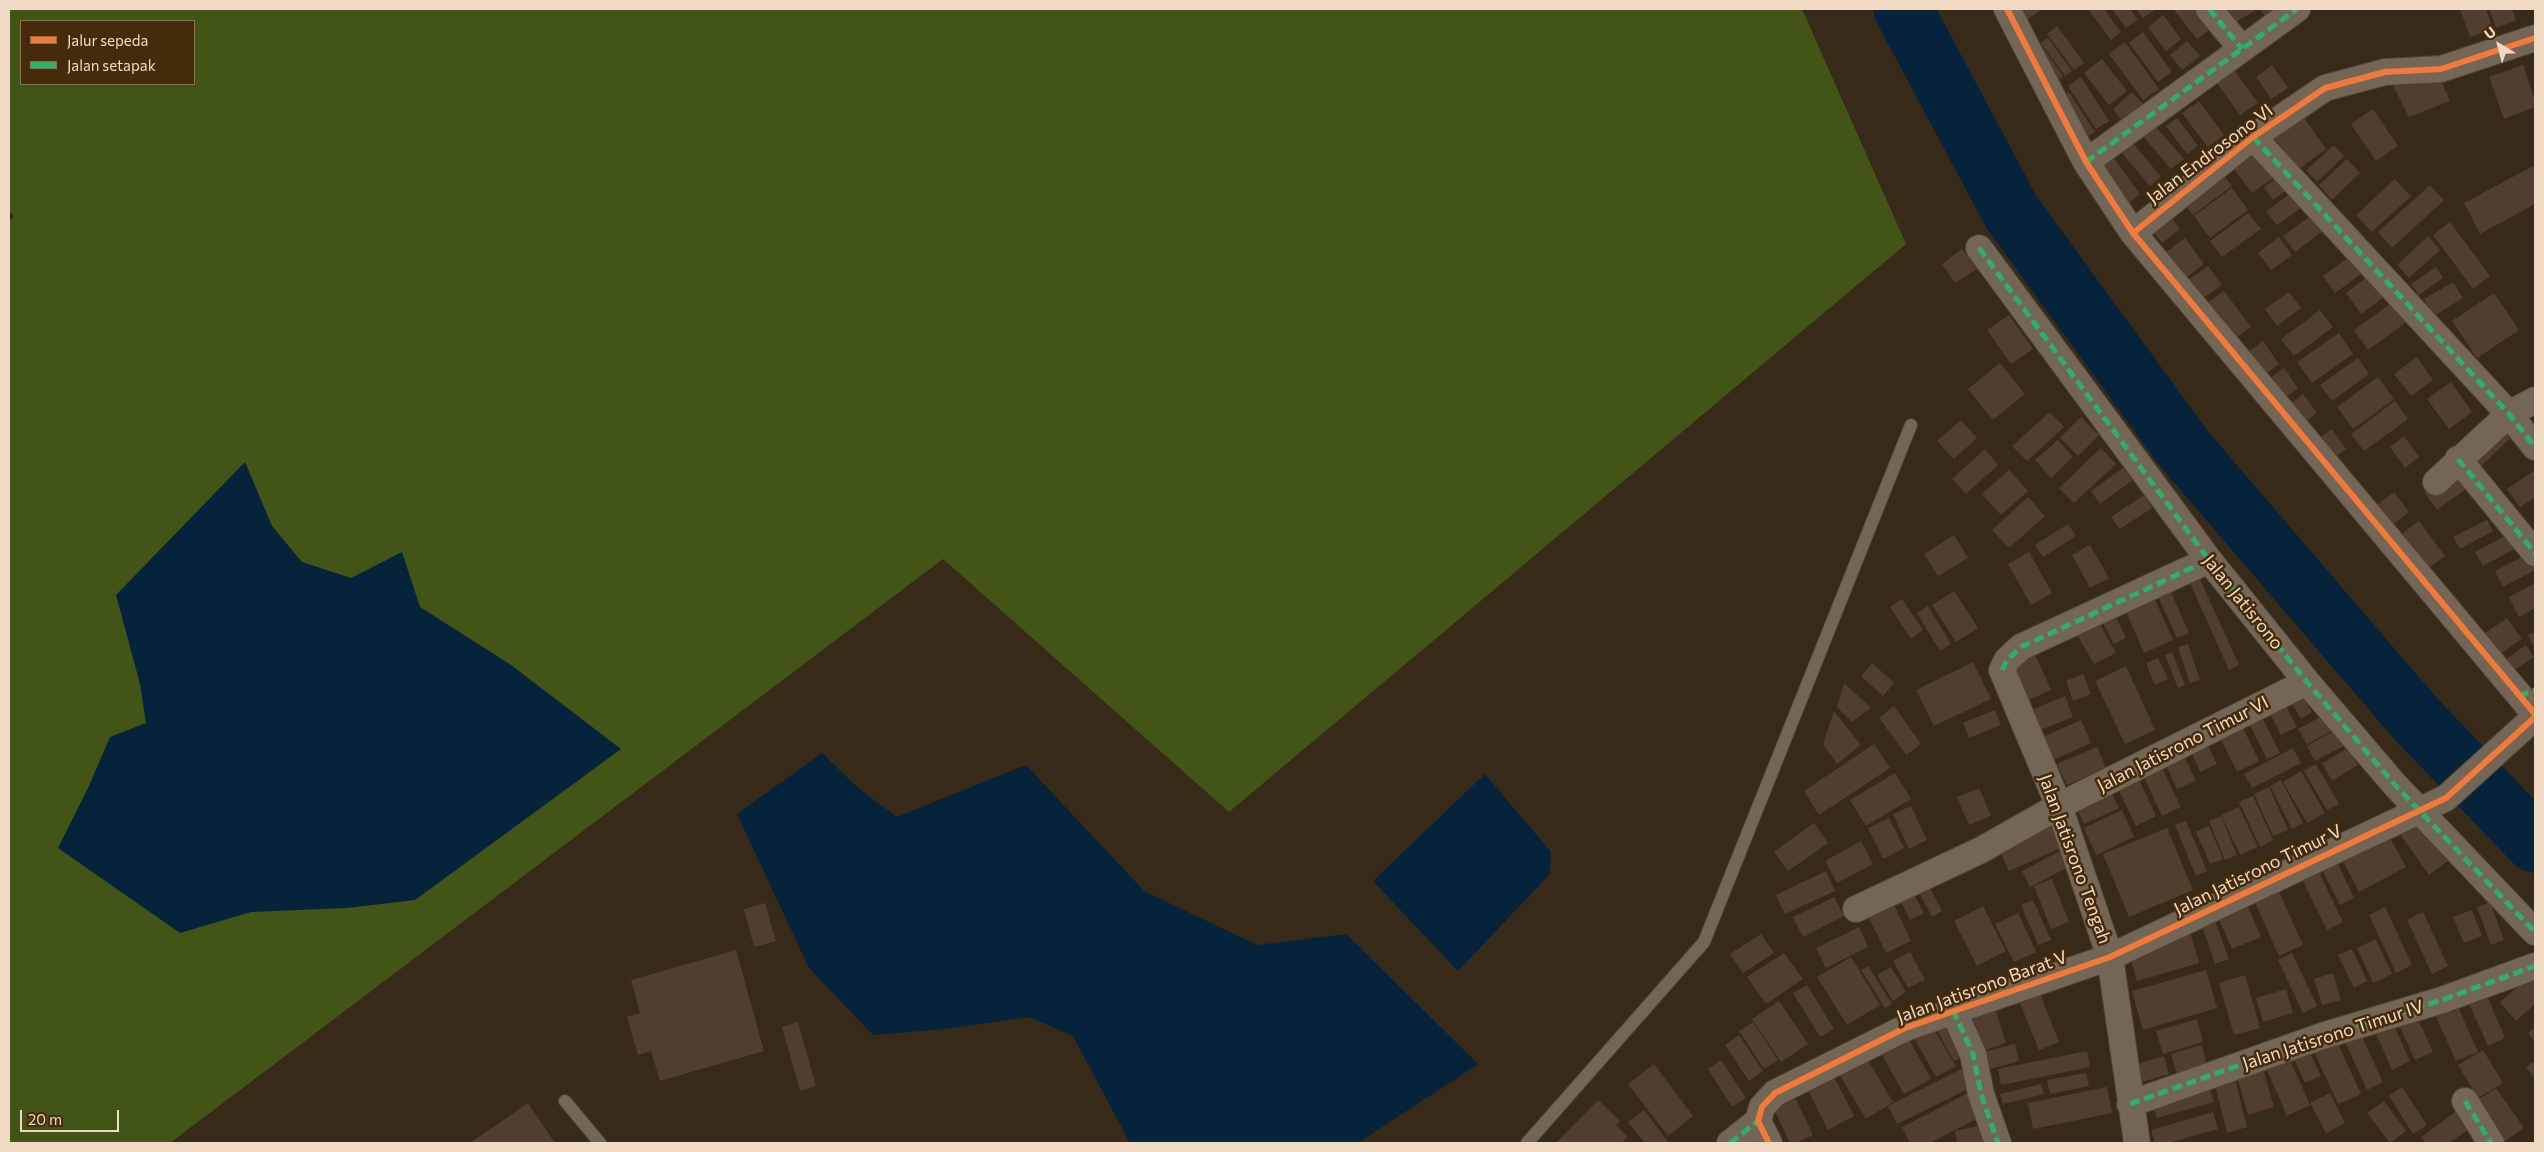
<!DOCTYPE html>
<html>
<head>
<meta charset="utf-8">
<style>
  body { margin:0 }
  #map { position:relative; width:2544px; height:1152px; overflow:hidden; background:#382a18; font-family:Commissioner,sans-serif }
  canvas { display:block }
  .frame { position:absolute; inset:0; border:10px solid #f0dac4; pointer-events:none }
  .legend { position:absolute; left:20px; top:20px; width:175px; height:65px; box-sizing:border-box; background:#462b0a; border:1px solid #8a7154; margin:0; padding:6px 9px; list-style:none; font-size:15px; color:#f0dac4 }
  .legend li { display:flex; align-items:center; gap:10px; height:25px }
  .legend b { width:25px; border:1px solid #8a7154 }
  .north { position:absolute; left:2474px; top:20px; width:50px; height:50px; -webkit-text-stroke:4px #462b0a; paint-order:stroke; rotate:323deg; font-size:14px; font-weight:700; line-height:20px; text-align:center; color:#f0dac4 }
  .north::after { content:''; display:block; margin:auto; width:18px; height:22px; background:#f0dac4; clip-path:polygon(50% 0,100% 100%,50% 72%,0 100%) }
  .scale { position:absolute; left:20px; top:1110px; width:99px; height:22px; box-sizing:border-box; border:2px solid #f0dac4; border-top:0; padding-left:6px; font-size:15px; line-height:18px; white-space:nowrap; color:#f0dac4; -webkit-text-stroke:4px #462b0a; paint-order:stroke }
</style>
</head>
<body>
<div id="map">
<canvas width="2544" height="1152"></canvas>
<div class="frame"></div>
<ul class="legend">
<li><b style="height:6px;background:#f17a3a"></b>Jalur sepeda</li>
<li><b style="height:6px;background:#2db169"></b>Jalan setapak</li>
</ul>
<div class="north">U</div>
<div class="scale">20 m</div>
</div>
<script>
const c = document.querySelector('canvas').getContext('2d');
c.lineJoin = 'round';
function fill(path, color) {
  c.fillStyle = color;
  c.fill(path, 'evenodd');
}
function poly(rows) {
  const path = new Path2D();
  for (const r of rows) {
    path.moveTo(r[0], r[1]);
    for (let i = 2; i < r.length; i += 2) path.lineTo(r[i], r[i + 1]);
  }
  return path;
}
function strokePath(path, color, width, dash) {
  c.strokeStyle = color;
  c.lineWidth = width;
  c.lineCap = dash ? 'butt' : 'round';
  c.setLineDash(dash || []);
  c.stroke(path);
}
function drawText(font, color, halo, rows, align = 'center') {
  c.font = font + ' Commissioner,sans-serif';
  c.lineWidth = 5;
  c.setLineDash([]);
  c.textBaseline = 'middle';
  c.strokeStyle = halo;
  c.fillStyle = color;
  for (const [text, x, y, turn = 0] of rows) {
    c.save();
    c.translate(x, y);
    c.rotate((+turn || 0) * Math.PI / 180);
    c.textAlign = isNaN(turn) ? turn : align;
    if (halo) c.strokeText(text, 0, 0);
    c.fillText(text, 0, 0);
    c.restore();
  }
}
const green = poly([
  [9,9,1802,9,1906,244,1229,812,943,559,170,1143,9,1143,9,221,14,217,9,210],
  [21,21,194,21,194,84,21,84]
]);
const water = poly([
  [245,462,272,526,302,562,351,578,402,552,420,607,511,665,621,749,415,900,347,908,251,912,180,933,58,848,88,788,110,737,146,723,140,684,116,595],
  [822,753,857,787,897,817,1026,765,1144,891,1257,945,1346,934,1478,1064,1358,1143,1130,1143,1073,1036,1030,1017,945,1029,873,1035,809,968,737,814],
  [1485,774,1551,852,1550,874,1458,971,1373,881]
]);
const river = poly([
  [1903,9,2012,213,2185,450,2416,719,2535,843]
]);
const building = poly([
  [2014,9,2038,9,2040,11,2023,22],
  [2088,9,2104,9,2121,32,2111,40],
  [2112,9,2130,9,2138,20,2126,28],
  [2136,9,2156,9,2143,18],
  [2176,9,2198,9,2213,27,2197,39,2174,10],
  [2223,9,2254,9,2255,11,2232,24],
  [2260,9,2280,9,2266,18],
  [2460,9,2486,9,2493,29,2470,37],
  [2489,9,2512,9,2516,20,2496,28],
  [2163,15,2181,39,2166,51,2148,27],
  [2057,26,2084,63,2074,70,2047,34],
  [2143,32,2172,72,2158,82,2129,43],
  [2048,38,2072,71,2065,76,2041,43],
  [2037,39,2063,76,2055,82],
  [2187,41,2200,56,2182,70,2170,55],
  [2125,42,2159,89,2143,100,2109,54],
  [2102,59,2127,91,2109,105,2084,73],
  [2272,65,2288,88,2271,99,2256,77],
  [2523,65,2535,100,2535,107,2504,119,2489,77],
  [2234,70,2258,103,2240,115,2217,83],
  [2081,77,2109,121,2096,129,2068,86],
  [2440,78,2450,101,2409,117,2391,81],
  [2069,92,2095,132,2085,138,2059,98],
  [2132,92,2143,104,2122,121,2113,109],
  [2199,101,2224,135,2208,147,2182,113],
  [2298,109,2326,149,2298,170,2269,131],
  [2373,109,2398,146,2376,161,2351,124],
  [2177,118,2198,146,2187,154,2166,126],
  [2154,125,2184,159,2171,169,2142,135],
  [2132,142,2161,177,2150,186,2121,152],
  [2249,145,2273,178,2252,193,2227,160],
  [2334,145,2344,156,2317,182,2306,170],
  [2113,157,2140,194,2129,203,2101,166],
  [2347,159,2360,173,2332,200,2319,185],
  [2535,165,2535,204,2480,234,2464,203],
  [2218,168,2232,186,2193,215,2179,197],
  [2282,174,2291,187,2273,200,2264,187],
  [2395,179,2411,196,2372,232,2356,215],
  [2430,185,2444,200,2392,248,2378,232],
  [2299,187,2309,202,2277,225,2266,211],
  [2232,188,2248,210,2210,238,2194,216],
  [2166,211,2180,229,2162,243,2148,225],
  [2316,212,2327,228,2295,252,2283,236],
  [2248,213,2261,229,2222,257,2210,241],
  [2450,222,2490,276,2473,289,2433,235],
  [2428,236,2440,250,2409,278,2397,265],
  [2279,237,2292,255,2271,270,2258,253],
  [2185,238,2204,264,2184,279,2165,253],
  [1962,249,1977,269,1955,283,1942,264],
  [2356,252,2368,269,2335,293,2323,276],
  [2208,266,2222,285,2202,299,2188,280],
  [2436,267,2443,278,2419,295,2411,284],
  [2372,273,2388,294,2361,314,2346,293],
  [2453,282,2463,298,2434,316,2424,299],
  [2224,291,2251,327,2231,342,2204,305],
  [2289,292,2301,308,2277,326,2265,309],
  [2494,293,2519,330,2477,358,2452,321],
  [2394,301,2408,321,2368,350,2354,330],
  [2320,310,2333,327,2294,356,2281,339],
  [2009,315,2033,349,2011,364,1987,330],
  [2339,333,2353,354,2312,383,2297,362],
  [2263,341,2279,364,2258,380,2242,356],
  [2417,357,2433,380,2411,396,2394,374],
  [2358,358,2369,374,2332,401,2320,385],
  [2000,363,2025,394,1993,420,1968,389],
  [2284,368,2298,388,2278,403,2263,383],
  [2378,377,2394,399,2353,429,2337,407],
  [2451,382,2472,412,2449,429,2427,399],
  [2303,394,2317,413,2298,427,2285,408],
  [2395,401,2408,419,2364,451,2351,434],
  [2050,412,2064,427,2027,461,2012,446],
  [2081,417,2099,435,2078,456,2060,438],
  [2505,419,2517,432,2478,469,2465,455],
  [1961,420,1977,438,1954,459,1937,441],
  [2332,429,2346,449,2326,463,2312,443],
  [2404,436,2419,457,2405,468,2390,447],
  [2058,440,2073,457,2051,478,2035,460],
  [2101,448,2116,464,2074,503,2059,488],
  [1985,449,1998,465,1966,494,1952,479],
  [2123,468,2133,480,2100,504,2091,491],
  [2457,468,2470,486,2437,510,2424,492],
  [2009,470,2028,491,2001,515,1982,494],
  [2535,470,2535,497,2520,507,2507,489],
  [2394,492,2409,512,2384,531,2369,511],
  [2144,495,2152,508,2120,529,2111,517],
  [2028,497,2045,516,2009,548,1992,530],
  [2487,520,2493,531,2460,549,2453,537],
  [2419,521,2445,556,2421,573,2396,538],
  [2068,524,2076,536,2043,557,2035,545],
  [2509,534,2516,548,2483,566,2475,552],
  [1954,535,1968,558,1938,576,1924,554],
  [2090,545,2109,578,2090,588,2072,555],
  [2029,552,2052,593,2031,605,2008,564],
  [2530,553,2535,563,2535,570,2503,587,2495,571],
  [2199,577,2239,665,2229,670,2189,581],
  [2535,583,2535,608,2519,617,2509,597],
  [2170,590,2189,633,2177,638,2158,596],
  [1954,591,1978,628,1956,642,1932,605],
  [2153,595,2173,640,2144,653,2125,609],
  [1902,599,1923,630,1911,639,1890,607],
  [1928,606,1951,644,1940,651,1917,613],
  [2114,613,2126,638,2114,644,2101,619],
  [2507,618,2522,639,2493,659,2478,638],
  [2097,619,2116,653,2094,664,2075,631],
  [2535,632,2535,649,2528,635],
  [2188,644,2200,680,2190,683,2178,647],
  [2526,645,2534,657,2510,673,2502,662],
  [2172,652,2185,685,2178,688,2165,655],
  [2035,654,2051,690,2029,700,2013,664],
  [2158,658,2168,679,2155,685,2146,663],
  [1973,662,1991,699,1934,726,1916,690],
  [1872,663,1894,683,1883,696,1861,676],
  [2126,666,2155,730,2125,744,2095,681],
  [2083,674,2091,694,2073,701,2066,681],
  [1844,683,1871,708,1852,722,1837,707],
  [2299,690,2312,712,2301,719,2288,697],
  [2065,696,2073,717,2038,731,2029,711],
  [2283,700,2297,727,2281,735,2267,707],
  [1894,706,1921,744,1906,755,1879,718],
  [2258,709,2280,753,2267,759,2245,715],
  [1995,710,2001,725,1969,738,1963,723],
  [1834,711,1861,745,1837,764,1823,744],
  [2326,714,2334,730,2307,744,2298,729],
  [2081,720,2091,743,2053,760,2043,737],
  [2239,720,2259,761,2237,772,2217,731],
  [2339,728,2348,744,2315,761,2307,746],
  [2205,739,2217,764,2200,772,2189,747],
  [1874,744,1890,768,1819,815,1804,791],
  [2097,747,2106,768,2067,785,2057,764],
  [2293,748,2301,763,2252,788,2244,774],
  [2348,748,2358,765,2332,781,2322,763],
  [2182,752,2196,781,2177,789,2164,761],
  [2158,760,2181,807,2162,816,2140,769],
  [2316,764,2339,804,2327,810,2304,771],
  [2135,771,2156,816,2136,826,2114,780],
  [2301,771,2325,813,2307,823,2283,782],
  [1895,773,1911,799,1866,826,1850,800],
  [2281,780,2303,823,2292,829,2270,786],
  [2108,786,2119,808,2084,824,2074,803],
  [2269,787,2288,830,2273,836,2254,794],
  [1979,788,1991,816,1969,825,1957,797],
  [2253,796,2273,840,2260,847,2239,802],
  [1911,806,1927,840,1909,849,1893,814],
  [2239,807,2258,847,2240,855,2221,815],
  [2122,810,2134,837,2096,855,2084,828],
  [2413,812,2448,861,2429,875,2394,826],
  [2221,816,2237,855,2225,860,2209,821],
  [1889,818,1904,848,1883,859,1868,828],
  [2050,821,2061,848,2009,871,1997,844],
  [2186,821,2207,871,2196,876,2175,825],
  [1814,823,1828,843,1788,871,1774,852],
  [2209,826,2223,859,2210,864,2196,832],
  [2167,828,2193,890,2129,917,2103,854],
  [2389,836,2406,867,2359,892,2343,861],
  [1861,841,1873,864,1837,883,1825,861],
  [2062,850,2070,866,2030,887,2022,871],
  [2334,855,2354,898,2340,905,2319,863],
  [2315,864,2343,922,2327,930,2299,873],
  [1826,871,1835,891,1785,914,1776,895],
  [1924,876,1942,911,1932,917,1913,881],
  [2052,879,2069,922,2051,929,2034,886],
  [2274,881,2303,945,2279,956,2250,891],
  [1908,884,1924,913,1910,920,1895,890],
  [1890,896,1911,941,1886,953,1864,908],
  [1834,897,1844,916,1803,937,1793,917],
  [2244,898,2261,937,2232,949,2215,910],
  [2033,900,2051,940,2038,945,2021,905],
  [2490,902,2504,940,2491,945,2477,907],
  [765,903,776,941,754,947,744,909],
  [1983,906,2006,951,1977,966,1954,921],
  [2385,907,2412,965,2396,973,2369,915],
  [2472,910,2482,936,2464,943,2453,917],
  [2423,912,2448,966,2432,974,2407,920],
  [2018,913,2036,952,2014,962,1995,924],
  [2212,913,2229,959,2215,964,2199,917],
  [1859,927,1868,947,1826,968,1816,948],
  [2190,932,2199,963,2137,981,2128,950],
  [1761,934,1774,953,1743,973,1730,954],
  [2376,939,2392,974,2373,983,2357,948],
  [2352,949,2367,981,2354,988,2338,955],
  [736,950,764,1051,660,1081,651,1051,638,1055,627,1017,640,1013,631,980],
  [1910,952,1925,980,1908,988,1893,961],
  [1784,953,1803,979,1766,1004,1747,977],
  [2292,953,2317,1006,2303,1013,2278,960],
  [1851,957,1880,1005,1847,1025,1817,977],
  [1868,966,1892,1004,1885,1008,1861,970],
  [1891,967,1906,992,1893,1001,1877,975],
  [2206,970,2217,1008,2143,1030,2132,991],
  [2535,972,2535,1004,2516,1021,2500,1002],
  [2333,973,2341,1000,2322,1005,2314,979],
  [2245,975,2260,1028,2234,1035,2219,983],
  [2036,983,2059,1042,2039,1050,2015,991],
  [1807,985,1834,1029,1820,1037,1793,993],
  [2286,989,2293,1013,2263,1022,2256,998],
  [2485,991,2505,1038,2488,1046,2467,999],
  [1992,998,2006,1043,1979,1052,1965,1006],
  [2447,1000,2452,1012,2459,1009,2478,1052,2456,1061,2431,1006],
  [1779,1001,1808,1044,1781,1062,1752,1019],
  [2414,1010,2433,1052,2415,1060,2396,1018],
  [1949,1013,1971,1052,1954,1061,1932,1022],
  [2197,1019,2203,1042,2163,1054,2156,1031],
  [2391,1019,2410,1061,2392,1070,2373,1027],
  [1929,1021,1956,1066,1936,1077,1911,1032],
  [798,1022,816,1086,800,1091,782,1027],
  [1753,1022,1778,1060,1764,1069,1739,1031],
  [2357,1026,2383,1082,2367,1090,2341,1033],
  [2535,1027,2535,1042,2528,1033],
  [1906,1034,1931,1079,1904,1094,1879,1050],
  [1739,1035,1763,1071,1749,1081,1725,1045],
  [2334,1035,2361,1094,2338,1104,2311,1045],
  [2305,1043,2321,1076,2305,1083,2290,1050],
  [2015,1044,2019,1061,1980,1072,1975,1054],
  [2202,1045,2207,1066,2177,1074,2171,1054],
  [2483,1050,2503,1083,2478,1098,2458,1065],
  [2087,1051,2090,1067,2001,1085,1998,1069],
  [2286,1051,2310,1105,2287,1116,2263,1061],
  [1863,1052,1893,1102,1866,1119,1836,1069],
  [2164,1056,2169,1074,2142,1082,2137,1064],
  [1721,1060,1746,1098,1732,1107,1708,1069],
  [2535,1061,2535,1079,2526,1067],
  [2261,1062,2274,1107,2248,1115,2235,1069],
  [1654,1064,1693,1116,1668,1136,1628,1084],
  [1967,1066,1976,1085,1897,1124,1888,1106],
  [1830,1069,1854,1116,1828,1130,1804,1083],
  [2233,1072,2247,1127,2227,1133,2213,1077],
  [2086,1073,2089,1086,2050,1094,2047,1080],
  [2041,1084,2044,1094,2003,1104,2000,1094],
  [2209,1086,2214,1102,2157,1118,2152,1102],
  [2107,1087,2112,1113,2033,1129,2028,1103],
  [2402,1087,2427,1125,2413,1134,2389,1096],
  [2496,1088,2524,1128,2505,1141,2478,1100],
  [1974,1090,1986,1114,1930,1143,1910,1143,1902,1127],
  [1792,1091,1813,1135,1796,1143,1790,1143,1770,1101],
  [2330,1093,2345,1123,2326,1133,2310,1103],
  [1598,1100,1620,1121,1616,1125,1628,1137,1621,1143,1556,1143],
  [2384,1101,2406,1131,2390,1143,2367,1113],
  [528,1103,555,1143,470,1143],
  [2459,1109,2471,1128,2449,1143,2426,1143,2421,1137],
  [1644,1110,1669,1143,1645,1143,1628,1122],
  [2213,1112,2218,1129,2168,1143,2155,1143,2151,1130],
  [1987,1124,1991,1143,1957,1143,1955,1131]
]);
const service = poly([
  [565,1101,600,1143],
  [1527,1143,1704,942,1911,425]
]);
const minor = poly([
  [2007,9,2086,162,2133,233,2535,714],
  [2209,9,2242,49],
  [2253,137,2509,414,2535,447],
  [2086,162,2297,9],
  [2133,233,2253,137,2325,88,2385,72,2441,69,2535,38],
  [1979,248,2209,560,2307,682,2395,785,2535,932],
  [2458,459,2535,553],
  [2436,482,2509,414,2535,400],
  [1856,909,1981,850,2059,806,2307,682],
  [1953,1010,1973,1054,1981,1094,1998,1143],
  [2465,1101,2491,1143],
  [2130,1104,2322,1036,2442,1000,2535,966],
  [1730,1143,1758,1121],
  [1769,1143,1758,1121,1762,1107,1775,1093,1905,1028,2110,957,2446,798,2535,717],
  [2137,1143,2110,957,2059,806,2002,670,2007,660,2021,647,2209,560]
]);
const quiet = poly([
  [2209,9,2242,49],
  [2253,137,2509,414,2535,447],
  [2086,162,2297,9],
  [1979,248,2209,560,2307,682,2395,785,2535,932],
  [2458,459,2535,553],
  [2002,670,2007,660,2021,647,2209,560],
  [2519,696,2535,690],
  [1953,1010,1973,1054,1981,1094,1998,1143],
  [2465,1101,2491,1143],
  [2130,1104,2322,1036,2442,1000,2535,966],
  [1730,1143,1758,1121]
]);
const cycleway = poly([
  [2007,9,2086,162,2133,233,2535,714],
  [2133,233,2253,137,2325,88,2385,72,2441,69,2535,38],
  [1769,1143,1758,1121,1762,1107,1775,1093,1905,1028,2110,957,2446,798,2535,717]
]);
const streetNames = [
  ["Jalan Endrosono VI",2210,154,-37],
  ["Jalan Jatisrono",2243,602,51],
  ["Jalan Jatisrono Timur VI",2183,744,-27],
  ["Jalan Jatisrono Tengah",2075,859,70],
  ["Jalan Jatisrono Timur V",2258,870,-26],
  ["Jalan Jatisrono Barat V",1982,987,-20],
  ["Jalan Jatisrono Timur IV",2333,1035,-18]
];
fill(green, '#425516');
fill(water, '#05233b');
strokePath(river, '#05233b', 59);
fill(building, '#513e2f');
strokePath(service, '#504436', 14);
strokePath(minor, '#504436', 28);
strokePath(service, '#746657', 12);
strokePath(minor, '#746657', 26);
strokePath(quiet, '#2db169', 5, [10, 5]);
strokePath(cycleway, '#f17a3a', 6);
drawText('18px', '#f0dac4', '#462b0a', streetNames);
</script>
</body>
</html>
